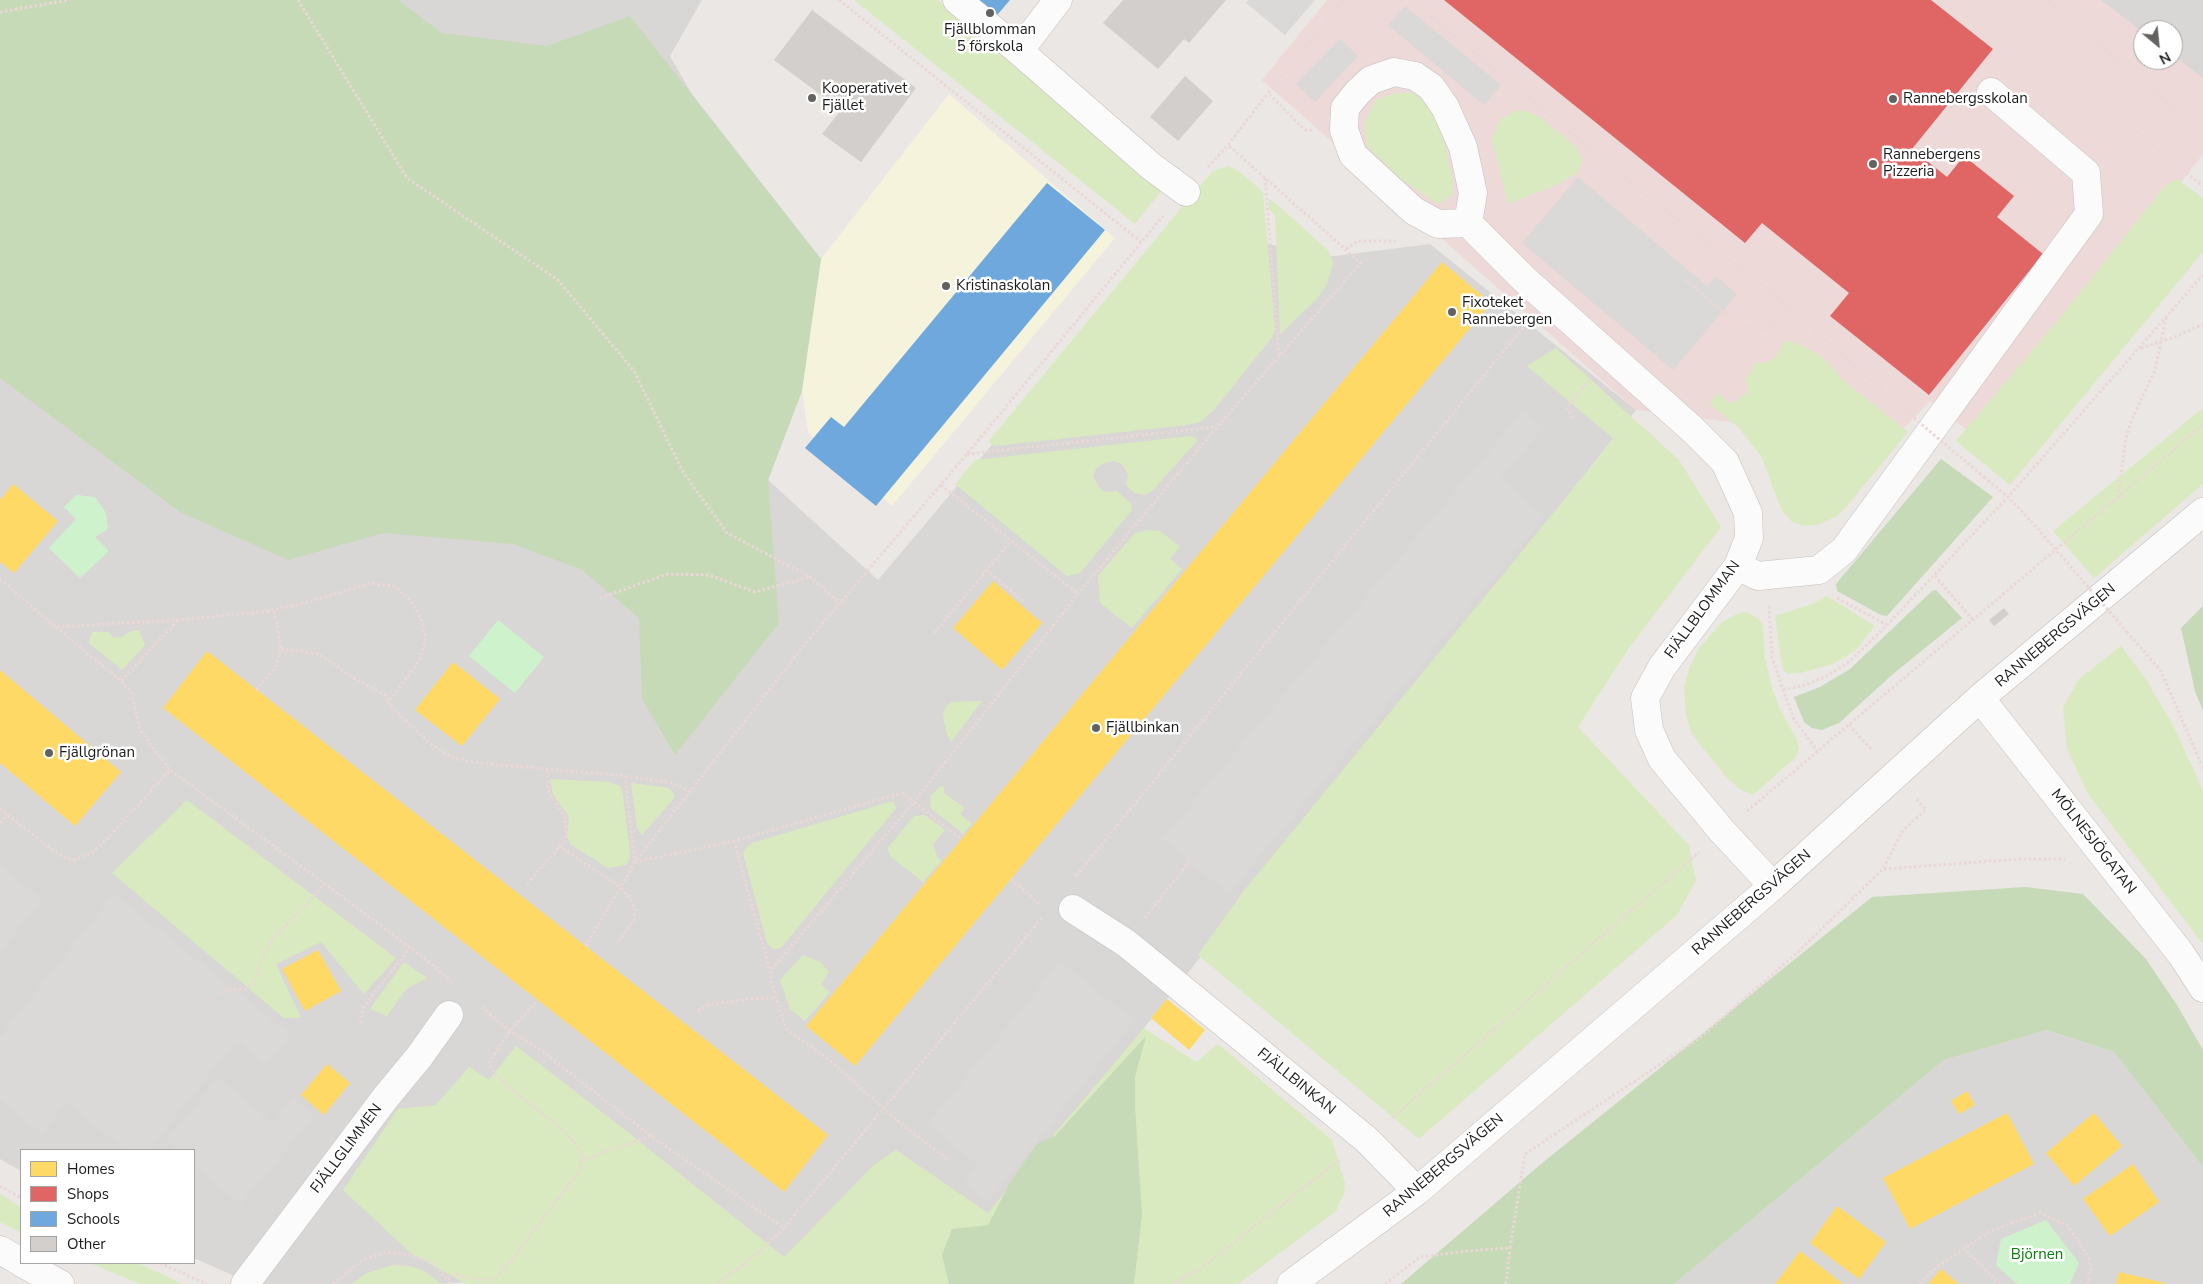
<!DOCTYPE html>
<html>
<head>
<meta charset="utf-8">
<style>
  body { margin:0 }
  #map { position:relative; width:2203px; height:1284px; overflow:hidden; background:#eae7e4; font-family:"Nunito Sans",sans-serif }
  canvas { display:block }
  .legend { position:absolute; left:20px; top:1149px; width:175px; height:115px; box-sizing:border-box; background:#fff; border:1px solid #a4a4a4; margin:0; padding:6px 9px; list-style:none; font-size:15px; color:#1b1b1b }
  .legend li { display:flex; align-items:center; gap:10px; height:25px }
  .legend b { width:25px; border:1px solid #a4a4a4 }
  .north { position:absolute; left:2133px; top:20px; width:50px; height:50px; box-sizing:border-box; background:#fff; border:1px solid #a4a4a4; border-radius:50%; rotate:152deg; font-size:14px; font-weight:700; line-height:20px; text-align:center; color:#1b1b1b }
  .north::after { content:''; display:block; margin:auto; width:18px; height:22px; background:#636261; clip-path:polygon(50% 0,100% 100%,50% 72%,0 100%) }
</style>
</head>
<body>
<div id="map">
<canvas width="2203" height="1284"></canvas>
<ul class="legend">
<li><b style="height:14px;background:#ffd966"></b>Homes</li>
<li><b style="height:14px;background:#e06666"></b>Shops</li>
<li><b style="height:14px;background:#6fa8dc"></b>Schools</li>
<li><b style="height:14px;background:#d2cfcc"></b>Other</li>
</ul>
<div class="north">N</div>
</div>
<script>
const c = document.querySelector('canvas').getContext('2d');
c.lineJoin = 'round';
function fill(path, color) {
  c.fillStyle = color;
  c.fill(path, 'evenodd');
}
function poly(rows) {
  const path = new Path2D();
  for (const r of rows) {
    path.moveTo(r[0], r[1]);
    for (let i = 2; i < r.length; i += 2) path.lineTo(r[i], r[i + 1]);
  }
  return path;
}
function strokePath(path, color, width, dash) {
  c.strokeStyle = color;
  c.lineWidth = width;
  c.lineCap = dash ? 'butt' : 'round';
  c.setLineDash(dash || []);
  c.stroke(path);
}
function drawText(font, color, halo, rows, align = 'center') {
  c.font = font + ' "Nunito Sans",sans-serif';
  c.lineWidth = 5;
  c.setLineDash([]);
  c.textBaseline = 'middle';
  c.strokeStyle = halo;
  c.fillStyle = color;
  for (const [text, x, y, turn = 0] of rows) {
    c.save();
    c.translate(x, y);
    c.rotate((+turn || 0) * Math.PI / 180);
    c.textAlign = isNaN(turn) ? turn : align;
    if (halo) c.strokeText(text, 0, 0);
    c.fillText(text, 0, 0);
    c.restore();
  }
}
const residential = poly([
  [0,0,702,0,670,56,692,94,821,259,802,391,768,480,878,580,1182,219,1319,258,1430,244,1636,410,1148,1023,999,1214,780,1262,437,1284,252,1284,194,1258,194,1150,21,1150,21,1171,0,1159],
  [2061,0,2203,0,2203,122],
  [2143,30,2173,30,2173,60,2143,60],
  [2047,1030,2114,1052,2203,1167,2203,1284,1674,1284,1944,1060]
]);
const commercial = poly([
  [1327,0,2101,0,2143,32,2143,60,2173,60,2173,55,2203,78,2203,154,2119,263,1975,436,1930,401,1890,442,1636,410,1262,80]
]);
const education = poly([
  [949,94,1115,238,892,506,808,432,802,391,812,313,821,259]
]);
const grass = poly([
  [854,0,938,0,1161,191,1135,224],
  [1397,93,1415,93,1430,107,1445,144,1453,183,1452,195,1438,204,1400,178,1367,146,1365,121,1377,99],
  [1517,110,1529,112,1539,117,1574,145,1582,161,1577,173,1557,185,1508,204,1492,140,1496,128,1501,119],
  [1228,166,1239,171,1263,192,1275,329,1273,336,1214,410,1200,422,1187,425,995,446,988,442,1202,183,1213,171],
  [2177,179,2203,198,2203,252,2010,485,1956,441,2064,313,2165,186],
  [1269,199,1274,202,1328,250,1333,263,1327,284,1317,299,1280,334,1275,216,1269,209],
  [1786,340,1803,346,1821,356,1843,380,1908,432,1846,507,1836,517,1817,525,1804,526,1792,522,1782,511,1761,456,1738,427,1710,404,1717,393,1729,402,1736,402,1747,392,1748,385,1745,381,1755,363,1768,362,1776,356],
  [1556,348,1679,460,1721,527,1629,648,1578,727,1689,845,1696,881,1677,915,1419,1139,1198,955,1243,892,1614,439,1527,366],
  [2203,408,2203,484,2094,578,2053,531],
  [1191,436,1197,438,1196,442,1150,493,1145,495,1134,493,1126,485,1128,475,1125,468,1120,463,1113,461,1104,463,1096,469,1093,476,1099,487,1105,492,1117,491,1132,505,1132,510,1080,573,1067,576,955,484,975,460],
  [1149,530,1160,531,1180,547,1170,559,1182,569,1132,628,1100,603,1098,576,1135,533],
  [1827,596,1875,626,1855,651,1833,664,1800,673,1788,674,1784,671,1781,661,1775,616,1812,604],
  [1747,612,1759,619,1763,626,1765,658,1773,691,1780,709,1796,738,1799,749,1795,758,1753,795,1741,790,1728,779,1701,746,1690,730,1686,715,1684,687,1690,666,1699,648,1722,622,1739,613],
  [139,630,145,645,122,670,89,643,92,632,108,632,114,638,122,637,129,632],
  [2121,646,2145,678,2173,725,2203,790,2203,944,2088,794,2067,749,2063,708,2079,679],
  [982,701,951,742,946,732,943,713,947,705,952,702],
  [550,779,609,782,620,786,622,790,629,843,630,857,626,865,608,868,570,844,567,836,569,817,553,794],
  [631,783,669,788,674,794,674,798,642,835,637,828],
  [944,786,944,793,965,808,960,814,972,824,963,834,931,808,930,797,939,787],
  [187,800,396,958,364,994,321,942,276,964,301,1018,284,1018,112,873],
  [893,801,896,808,781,948,774,949,770,946,767,943,743,853,747,847,752,843],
  [925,815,945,830,933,844,937,856,941,861,923,882,890,856,888,848,914,816],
  [803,955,820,962,829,972,821,984,830,992,805,1021,790,1009,780,980],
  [404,962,427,978,406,989,387,1016,370,1009],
  [1144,1028,1196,1062,1218,1044,1332,1140,1345,1183,1344,1194,1336,1211,1238,1284,466,1284,412,1254,343,1190,398,1109,436,1105,469,1067,489,1080,516,1046,620,1126,784,1257,875,1164,896,1150,988,1213],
  [0,1194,21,1207,21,1233,0,1222],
  [90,1263,138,1263,183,1284,140,1284],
  [393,1265,410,1266,426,1272,441,1284,352,1284,367,1273]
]);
const forest = poly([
  [0,0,398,0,442,33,547,46,630,16,821,259,802,391,768,480,779,623,675,755,642,699,639,618,582,570,513,544,384,533,288,560,180,512,0,378],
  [1941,459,1993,497,1887,616,1881,615,1837,591,1836,584],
  [1936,590,1962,618,1893,674,1839,723,1822,730,1812,728,1804,722,1794,697,1820,687,1850,669,1932,591],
  [2203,606,2203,711,2195,691,2181,628],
  [2025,887,2083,894,2146,959,2177,1005,2203,1050,2203,1167,2114,1052,2047,1030,1944,1060,1674,1284,1401,1284,1541,1164,1872,897],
  [1146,1036,1135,1077,1135,1106,1142,1215,1134,1284,949,1284,942,1255,952,1229,988,1225,1011,1181,1038,1143,1055,1136]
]);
const park = poly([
  [76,495,95,497,106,513,108,529,95,537,109,551,80,578,49,548,76,519,64,507],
  [498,620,544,657,515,693,469,656],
  [2046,1220,2079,1263,2070,1284,2017,1284,1996,1265,2001,1239]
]);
const parking = poly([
  [1248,0,1315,0,1285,35,1246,3],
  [1405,6,1501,85,1484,105,1388,25],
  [1340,39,1358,56,1315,102,1296,84],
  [1578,177,1707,286,1716,276,1737,294,1673,370,1522,243],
  [1523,411,1543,428,1500,479,1545,517,1228,894,1162,839],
  [0,865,43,900,0,952],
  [114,894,290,1034,266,1065,236,1041,149,1150,126,1150,67,1103,42,1134,0,1100,0,1037],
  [1060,962,1134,1021,988,1202,964,1182,978,1165,928,1124],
  [218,1078,273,1123,294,1098,315,1116,241,1204,194,1165,194,1150,176,1150,165,1141]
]);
const homes = poly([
  [1442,262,1491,303,855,1066,806,1026],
  [13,484,58,521,14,573,0,562,0,500],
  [993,581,1042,623,1002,670,953,628],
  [207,651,828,1135,784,1192,163,708],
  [453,662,500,699,462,746,415,710],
  [0,670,121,772,75,826,0,763],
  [318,950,341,991,305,1011,282,969],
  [1167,999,1205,1030,1189,1050,1151,1018],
  [327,1064,350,1083,324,1115,301,1095],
  [1967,1091,1975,1105,1959,1114,1951,1101],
  [2007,1113,2034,1164,1910,1229,1883,1178],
  [2094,1113,2122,1146,2074,1186,2046,1153],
  [2133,1164,2159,1202,2110,1236,2083,1199],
  [1837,1206,1886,1242,1859,1279,1810,1243],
  [1800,1251,1843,1284,1775,1284],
  [1941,1269,1959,1284,1928,1284],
  [2119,1272,2165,1283,2165,1284,2116,1284]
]);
const shops = poly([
  [1444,0,1931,0,1993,49,1912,149,1947,177,1964,156,2014,196,1997,217,2043,254,1929,395,1830,316,1849,293,1762,223,1745,243]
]);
const schools = poly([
  [967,0,1010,0,992,21],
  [1047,183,1105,230,876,506,805,448,831,417,844,427]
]);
const building = poly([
  [1123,0,1226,0,1189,43,1184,39,1158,69,1103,23],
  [812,10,916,88,861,162,822,134,841,110,774,60],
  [1185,76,1213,101,1178,141,1150,117],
  [2004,608,2009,614,1994,626,1989,620]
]);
const path = poly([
  [298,0,407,178,558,280,634,371,683,472,727,533,810,577,840,603],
  [839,0,1141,242],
  [1411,0,1645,194,1788,306,1895,402],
  [2048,0,2203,134],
  [0,12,70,0],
  [1312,130,1305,130,1268,93,1344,0],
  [2106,148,2135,131,2203,186],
  [1208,167,1228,145,1268,93],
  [1265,178,1279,357],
  [1346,249,1358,241,1397,241],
  [1686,280,1738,325,1764,330,1788,306],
  [2141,348,2175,337,2203,324],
  [1573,418,1567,408,1589,380],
  [967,454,1216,427],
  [1984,477,2008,497,2031,521],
  [941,485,1078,594],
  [2118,497,2126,437,2132,419,2155,370,2166,318],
  [987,570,1024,602],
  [1935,576,1973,620],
  [0,579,55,627,178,620,268,611,305,603,371,583,394,586,411,601,422,621,426,637,420,660,388,703,429,743,453,758,479,763,625,776,674,783,690,792],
  [600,598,668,574,709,575,755,592,810,577],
  [1837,598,1887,625],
  [1769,606,1772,657,1783,690,1794,719,1818,752],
  [56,627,121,681,178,620],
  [2127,632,2161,671,2203,768],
  [934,633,1011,541],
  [281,649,319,654,352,677,385,695,388,702],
  [121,681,131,692,140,730,170,770],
  [256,690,275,668,281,649,274,610],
  [1783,690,1805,685,1829,675,1850,661,1887,625,2008,497,2203,275],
  [1849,725,1873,751],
  [625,776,635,862],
  [0,809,62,857,73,860,92,853,107,839,170,770,325,884,424,958,452,982],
  [1747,811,2203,425],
  [0,823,7,814],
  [734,841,770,971],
  [559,846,620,887,631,900,635,910,634,920,618,942],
  [635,862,734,841,902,793,914,802,1078,594,1217,427,1361,263,1228,145],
  [1884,869,2020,859,2065,859],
  [1076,876,1525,325],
  [1011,879,1041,905],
  [527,884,564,841,566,834,565,818,548,790,547,769],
  [1145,918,1191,859],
  [586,946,635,862,805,644,967,454,1163,216],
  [220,994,225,991,245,989,254,984,260,964,273,939,325,884],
  [482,1007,510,1031,538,1048,651,1136,784,1228,1042,918],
  [698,1011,708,1005,747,999,776,998],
  [360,1023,364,1006,410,948],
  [1392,1118,1699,852],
  [947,1159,899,1122,828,1059,786,1029,772,985,770,971,914,802,961,839],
  [582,1160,651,1136],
  [0,1186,21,1198],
  [1963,1248,2000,1284],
  [160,1263,207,1284],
  [448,1279,456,1274,465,1277,486,1280,499,1276,580,1171,582,1160,581,1152,571,1137,496,1076,489,1063,510,1031,538,1000],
  [333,1284,364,1259,387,1252,410,1255,432,1263,451,1284],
  [717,1284,759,1252,784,1228],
  [1173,1284,1201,1268,1340,1160],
  [1385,1284,1420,1257,1467,1251,1510,1248,1525,1154,1698,1039,1798,952,1883,869,1903,830,1926,810,1916,799],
  [1506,1284,1510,1248],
  [1920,1284,1933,1270,1988,1232,2040,1213,2067,1225,2087,1254,2091,1266,2087,1284]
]);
const minor = poly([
  [957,0,1019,51,1152,167,1186,192],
  [1019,51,1058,0],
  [1468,223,1473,193,1463,147,1445,107,1431,87,1415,76,1394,72,1371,80,1358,92,1345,108,1344,130,1353,155,1414,211,1438,224,1468,223,1524,279,1692,429,1725,462,1748,513,1749,538,1738,566,1662,667,1645,698,1649,730,1662,759,1722,831,1773,886],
  [1738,566,1758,576,1819,570,1844,550,2089,214,2086,173,1991,92],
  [1980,698,2181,954,2203,988],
  [1073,909,1126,943,1367,1140,1417,1191],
  [0,1250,21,1262],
  [22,1263,60,1284],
  [245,1284,386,1097,419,1057,449,1015],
  [1291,1284,1417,1191,1773,886,1980,698,2203,512]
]);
const pathBridge = poly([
  [1895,402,1984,477],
  [2031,521,2127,632]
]);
const markers = [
  [990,13,5,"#636261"],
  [812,98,5,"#636261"],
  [1893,99,5,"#636261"],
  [1873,164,5,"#636261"],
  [946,286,5,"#636261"],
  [1452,312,5,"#636261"],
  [1096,728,5,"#636261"],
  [49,753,5,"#636261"]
];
const poiNames = [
  ["Fjällblomman",990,30,"center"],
  ["5 förskola",990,47,"center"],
  ["Kooperativet",822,89],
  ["Fjället",822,106],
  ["Rannebergsskolan",1903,99],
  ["Rannebergens",1883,155],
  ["Pizzeria",1883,172],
  ["Kristinaskolan",956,286],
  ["Fixoteket",1462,303],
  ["Rannebergen",1462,320],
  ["Fjällbinkan",1106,728],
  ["Fjällgrönan",59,753]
];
const streetNames = [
  ["FJÄLLBLOMMAN",1703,610,-54],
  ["RANNEBERGSVÄGEN",2056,636,-40],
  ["MÖLNESJÖGATAN",2093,842,52],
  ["RANNEBERGSVÄGEN",1752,903,-41],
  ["FJÄLLBINKAN",1296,1082,39],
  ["FJÄLLGLIMMEN",347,1149,-53],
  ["RANNEBERGSVÄGEN",1444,1166,-40]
];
const parkNames = [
  ["Björnen",2037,1255]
];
fill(residential, '#d9d7d5');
fill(commercial, '#edd9d8');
fill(education, '#f6f3dd');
fill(grass, '#daeac0');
fill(forest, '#c6dab7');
fill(park, '#cef3cc');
fill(parking, '#dad9d7');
fill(homes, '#ffd966');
fill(shops, '#e06666');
fill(schools, '#6fa8dc');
fill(building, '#d2cfcc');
strokePath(minor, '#c2c1c0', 29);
strokePath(path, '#ead7d6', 3, [2.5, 2.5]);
strokePath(minor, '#fcfbfb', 28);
strokePath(pathBridge, '#ead7d6', 3, [2.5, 2.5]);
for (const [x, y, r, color] of markers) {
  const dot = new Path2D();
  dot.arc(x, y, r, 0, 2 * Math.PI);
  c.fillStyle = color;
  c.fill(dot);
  strokePath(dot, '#fff', 2);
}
drawText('15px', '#1b1b1b', '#fff', poiNames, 'left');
drawText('15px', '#1b1b1b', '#fff', streetNames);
drawText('15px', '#057e06', '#fff', parkNames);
</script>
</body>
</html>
